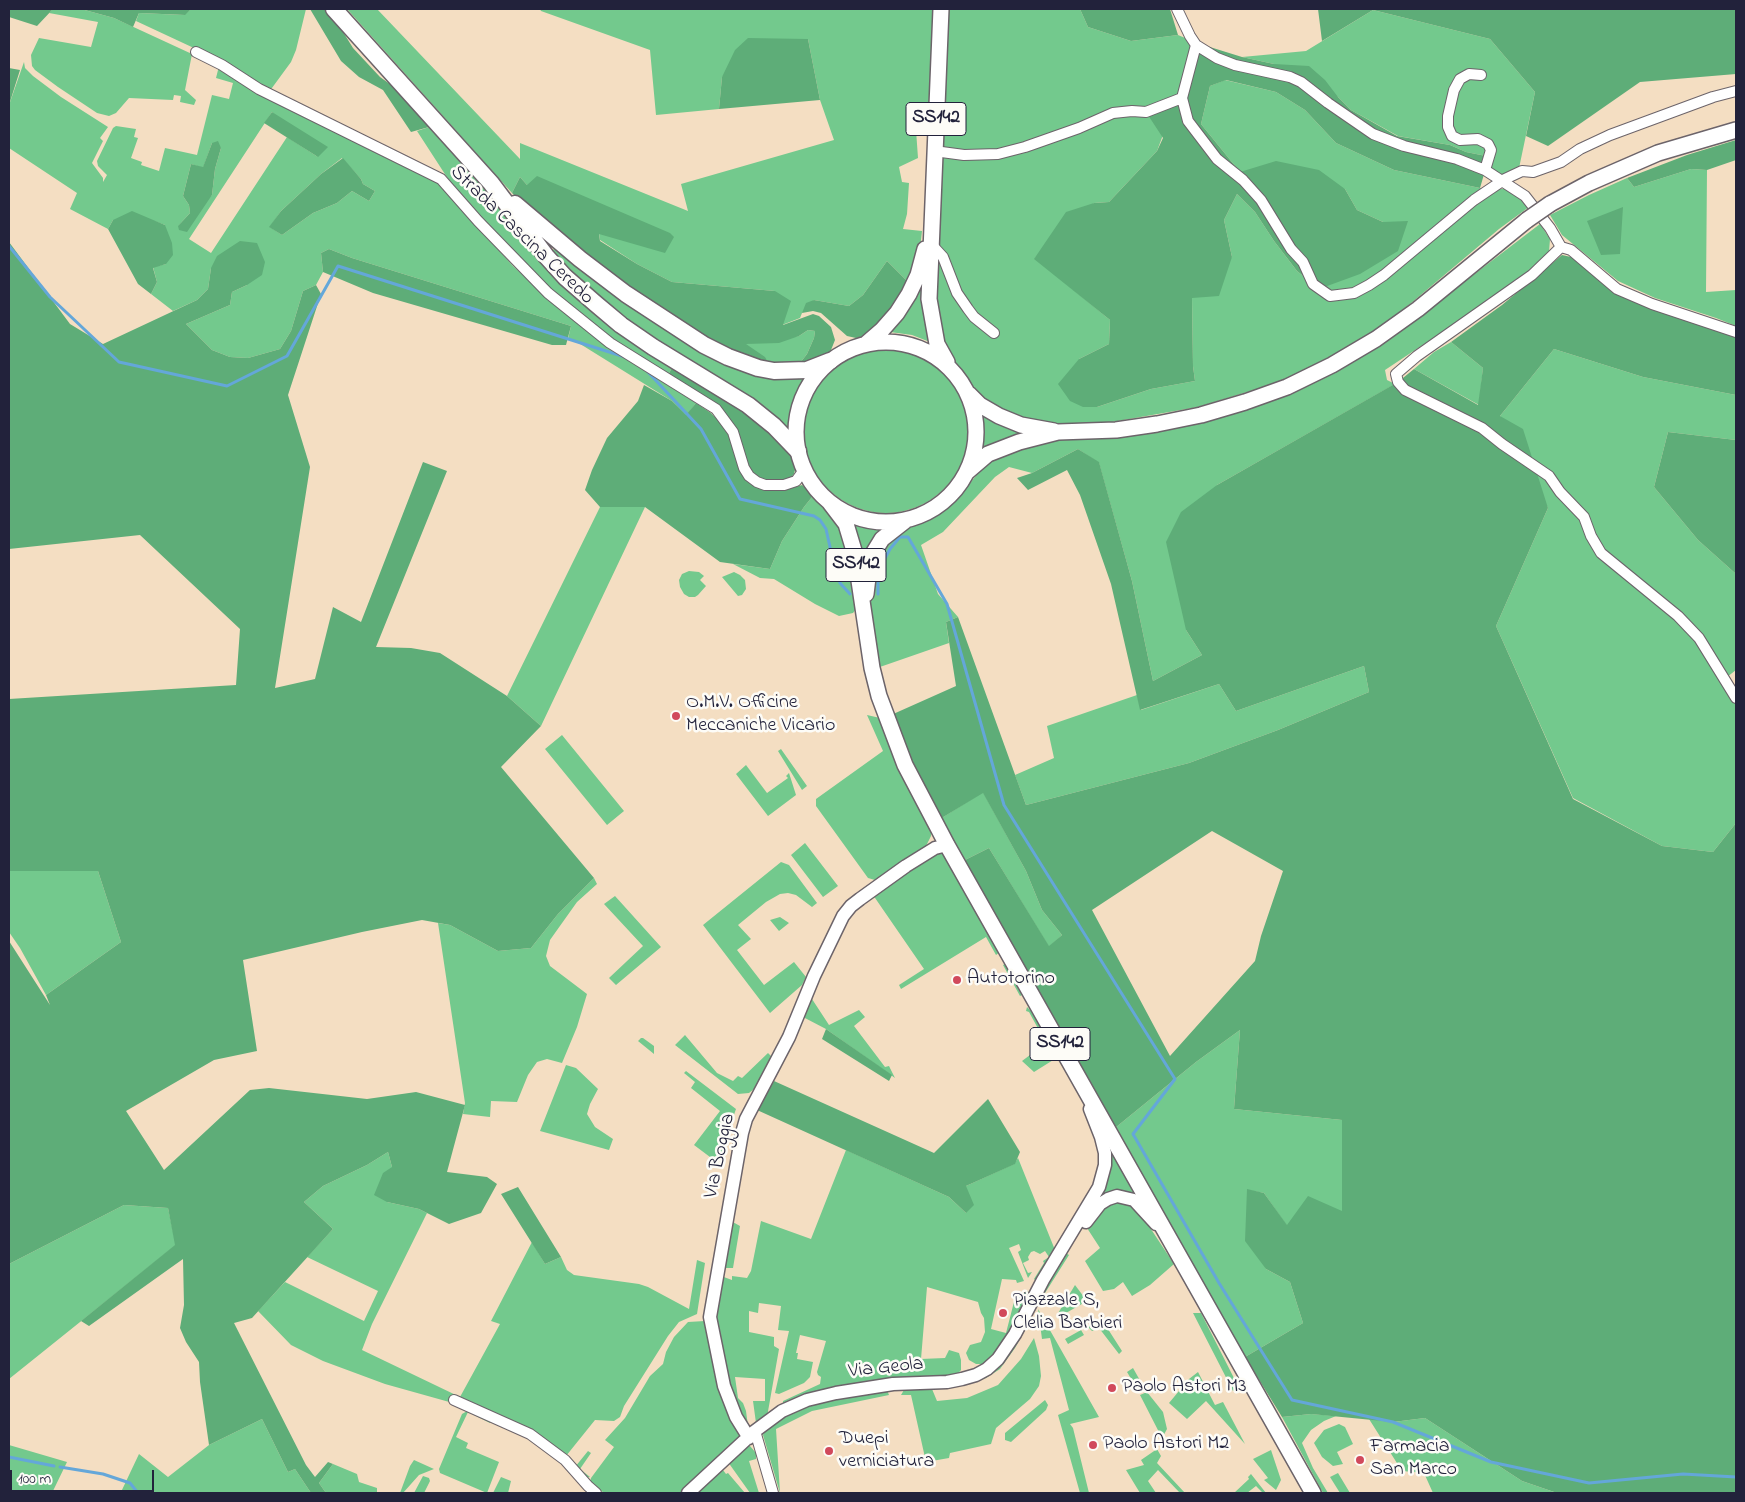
<!DOCTYPE html>
<html>
<head>
<meta charset="utf-8">
<style>
  body { margin:0 }
  #map { position:relative; width:1745px; height:1502px; overflow:hidden; background:#f4dec2; font-family:"Indie Flower",sans-serif }
  canvas { display:block }
  .frame { position:absolute; inset:0; border:10px solid #22223b; pointer-events:none }
  .scale { position:absolute; left:10px; top:1470px; width:144px; height:22px; box-sizing:border-box; border:2px solid #22223b; border-top:0; padding-left:6px; font-size:15px; line-height:18px; white-space:nowrap; color:#22223b; -webkit-text-stroke:4px #fdfcf7; paint-order:stroke }
</style>
</head>
<body>
<div id="map">
<canvas width="1745" height="1502"></canvas>
<div class="frame"></div>
<div class="scale">100 m</div>
</div>
<script>
const c = document.querySelector('canvas').getContext('2d');
c.lineJoin = 'round';
function fill(path, color) {
  c.fillStyle = color;
  c.fill(path, 'evenodd');
}
function poly(rows) {
  const path = new Path2D();
  for (const r of rows) {
    if (r.length === 3) {
      path.moveTo(r[0] + r[2], r[1]);
      path.arc(r[0], r[1], r[2], 0, 2 * Math.PI);
      continue;
    }
    path.moveTo(r[0], r[1]);
    for (let i = 2; i < r.length; i += 2) path.lineTo(r[i], r[i + 1]);
  }
  return path;
}
function strokePath(path, color, width, dash) {
  c.strokeStyle = color;
  c.lineWidth = width;
  c.lineCap = dash ? 'butt' : 'round';
  c.setLineDash(dash || []);
  c.stroke(path);
}
function drawText(font, color, halo, rows, align = 'center') {
  c.font = font + ' "Indie Flower",sans-serif';
  c.lineWidth = 5;
  c.setLineDash([]);
  c.textBaseline = 'middle';
  c.strokeStyle = halo;
  c.fillStyle = color;
  for (const [text, x, y, turn = 0] of rows) {
    c.save();
    c.translate(x, y);
    c.rotate((+turn || 0) * Math.PI / 180);
    c.textAlign = isNaN(turn) ? turn : align;
    if (halo) c.strokeText(text, 0, 0);
    c.fillText(text, 0, 0);
    c.restore();
  }
}
const green = poly([
  [53,9,81,9,114,18,192,54,185,90,196,100,194,105,180,102,181,96,174,95,173,100,129,98,116,113,109,116,97,113,58,87,35,70,32,66,31,55,39,38,91,47,98,22,49,13],
  [191,9,306,9,296,50,291,62,269,92,211,56,136,21,139,13,184,15],
  [347,9,377,9,520,159,520,143,688,211,681,184,834,140,820,100,808,39,722,77,719,109,656,115,650,50,541,11,540,9,934,9,930,128,916,130,918,158,899,167,902,182,909,183,907,214,903,229,922,231,920,249,909,283,887,261,863,295,849,306,814,300,802,313,800,318,782,325,775,291,672,282,637,264,600,240,599,233,620,239,527,185,520,177,512,193],
  [947,9,1080,9,1088,27,1131,41,1178,35,1197,43,1157,151,1109,202,1094,203,1035,258,1110,320,1109,344,1079,359,1097,407,1151,389,1195,381,1193,366,1192,297,1232,257,1224,220,1237,194,1255,212,1274,241,1297,271,1319,289,1383,222,1357,210,1345,189,1240,172,1201,124,1210,86,1225,80,1276,92,1305,110,1336,143,1394,170,1480,188,1505,189,1516,194,1529,207,1499,229,1410,304,1370,335,1328,361,1280,382,1198,407,1112,422,1064,427,1010,416,976,394,950,357,935,318,938,259,942,266,947,256,935,238],
  [1373,10,1490,39,1535,92,1518,173,1505,179,1486,167,1486,156,1466,152,1450,145,1398,136,1351,110,1338,97,1274,64,1242,57,1306,51],
  [24,62,25,68,33,76,61,97,108,127,100,138,103,141,92,163,103,178,103,182,107,175,98,166,97,161,113,128,116,126,136,129,134,137,138,138,131,158,142,162,141,165,159,171,165,148,197,155,212,95,229,99,233,83,216,78,219,66,438,182,513,266,561,309,612,350,696,403,686,416,672,401,577,342,568,339,571,326,352,258,329,249,321,253,323,272,316,285,303,291,291,331,280,349,248,358,230,357,212,350,186,324,230,305,232,292,247,285,211,268,208,289,197,300,173,311,151,294,157,282,153,267,166,264,165,225,154,221,113,220,108,229,70,209,77,193,9,148,9,105],
  [272,112,318,157,287,137,211,253,189,239],
  [212,143,221,148,215,169,212,195,178,226,190,213,189,205,183,196,191,164,203,168],
  [342,158,361,179,363,184,375,191,369,201,352,191,337,203,313,213,282,235,270,227,281,211,321,174],
  [429,127,516,225,674,364,667,377,613,341,548,290,501,242,452,185,417,131],
  [1691,169,1707,170,1706,292,1736,290,1736,326,1716,318,1655,298,1618,281,1562,235,1550,215,1589,195,1627,178,1634,187],
  [1540,224,1550,239,1549,252,1529,271,1498,295,1385,370,1387,380,1395,384,1217,485,1186,630,1202,655,1153,681,1132,581,1099,463,1078,449,1032,473,1009,467,995,477,943,532,921,545,938,594,958,617,946,622,949,643,877,668,869,620,870,592,874,567,890,537,909,526,932,517,946,508,960,496,985,464,1002,454,1055,440,1126,437,1173,428,1221,416,1409,324],
  [558,248,697,342,807,374,796,400,790,426,791,436,641,336,554,257,552,250],
  [919,283,922,284,923,309,930,342,912,335,890,332],
  [808,330,815,331,814,338,807,354,800,363,770,366,744,344,799,336],
  [1451,342,1483,368,1479,405,1414,369,1434,352],
  [1554,349,1643,377,1736,395,1736,440,1668,432,1654,487,1698,540,1736,574,1736,670,1727,677,1736,693,1736,823,1713,852,1662,846,1573,798,1496,626,1548,508,1500,416],
  [886,431,82],
  [980,412,1028,431,980,453,983,431],
  [812,497,835,517,847,539,857,608,853,613,839,616,815,604,774,579,760,578,733,564,770,569,782,541,804,507],
  [600,507,645,507,541,726,507,696],
  [854,524,860,527,880,529,875,538,864,569],
  [689,571,699,572,704,576,700,580,706,586,698,595,695,597,689,597,684,594,680,587,679,580,682,574],
  [734,572,740,575,745,580,746,589,742,595,738,596,722,577],
  [1364,666,1369,692,1278,730,1189,763,1026,805,1015,775,1054,758,1047,726,1137,695,1141,710,1219,684,1236,711],
  [867,715,880,718,931,826,931,836,926,846,875,880,868,878,816,806,816,799,883,751],
  [562,735,624,811,607,825,545,749],
  [781,749,807,786,802,790,778,751],
  [746,765,767,793,788,778,786,776,789,773,796,795,768,816,736,774],
  [983,792,1026,871,1042,910,1062,935,1049,947,989,848,963,861,940,819],
  [805,843,838,886,823,897,791,855],
  [933,852,946,852,1000,952,996,955,986,937,901,989,899,985,924,969,873,895],
  [781,862,789,865,817,903,812,907,796,895,788,893,780,894,766,902,738,925,751,939,737,950,764,985,794,962,806,977,802,985,770,1013,703,925],
  [22,870,98,871,121,942,46,995,20,948,9,932,9,871],
  [594,878,597,884,577,902,550,940,546,956,550,966,587,994,577,1027,562,1063,547,1059,537,1062,528,1075,517,1102,491,1101,490,1117,463,1114,465,1103,438,923,450,925,498,951,531,948,558,914],
  [615,896,661,947,616,985,609,978,643,946,604,904],
  [780,917,789,923,779,931,770,920],
  [1005,964,1022,995,1020,996,1003,965],
  [812,999,829,1025,859,1010,865,1017,854,1026,885,1067,889,1066,895,1078,826,1029,803,1017],
  [1027,1007,1031,1011,1058,1057,1034,1072,1022,1061,1046,1043,1029,1012,1026,1011],
  [1240,1030,1234,1109,1342,1120,1342,1212,1287,1226,1264,1193,1247,1190,1266,1269,1290,1282,1303,1323,1245,1357,1115,1128,1196,1062],
  [685,1035,717,1073,733,1081,738,1076,742,1078,768,1053,772,1057,754,1089,749,1093,738,1094,675,1045],
  [641,1038,643,1038,654,1046,654,1054,638,1041],
  [566,1065,576,1068,598,1089,590,1104,587,1114,595,1127,613,1139,609,1150,540,1131],
  [686,1071,736,1109,730,1126,726,1146,722,1156,710,1157,694,1145,720,1111,691,1088,695,1082,684,1073],
  [1104,1134,1142,1201,1131,1195,1093,1206],
  [846,1150,949,1197,966,1213,966,1186,1014,1164,1018,1158,1055,1250,1035,1280,1034,1279,1044,1263,1043,1261,1049,1257,1045,1251,1040,1254,1034,1251,1031,1252,1028,1257,1029,1260,1023,1263,1028,1273,1032,1272,1028,1278,1018,1252,1021,1250,1019,1244,1009,1248,1024,1281,1017,1283,1016,1280,1002,1279,991,1329,1006,1333,1015,1298,1028,1291,1029,1296,1011,1332,992,1359,983,1364,976,1364,969,1360,966,1353,970,1345,981,1342,985,1332,984,1318,981,1313,978,1302,927,1287,921,1359,945,1358,949,1350,959,1353,961,1360,961,1370,957,1375,785,1405,783,1404,783,1401,820,1384,821,1377,818,1375,817,1372,826,1341,800,1335,796,1353,798,1353,797,1359,813,1362,810,1377,804,1383,779,1394,775,1393,789,1331,778,1330,781,1306,759,1303,758,1313,749,1311,749,1332,774,1337,774,1346,779,1349,767,1417,756,1423,753,1401,765,1401,765,1379,735,1377,738,1398,743,1403,746,1411,748,1426,736,1410,715,1318,721,1276,732,1280,732,1276,747,1278,751,1271,761,1221,811,1239],
  [388,1152,392,1167,387,1202,419,1209,427,1213,372,1324,362,1350,460,1397,500,1324,491,1321,532,1242,545,1264,561,1257,567,1270,574,1275,639,1284,648,1287,689,1309,697,1260,705,1263,697,1314,679,1322,668,1336,624,1406,620,1417,614,1421,595,1420,566,1456,531,1430,461,1397,460,1405,385,1384,323,1361,291,1345,258,1311,285,1282,364,1321,378,1291,307,1257,333,1229,304,1202,323,1186,367,1165],
  [1113,1202,1133,1205,1141,1214,1174,1264,1150,1285,1132,1296,1123,1282,1114,1289,1103,1291,1085,1261,1100,1248,1087,1228,1094,1217,1105,1205],
  [124,1205,168,1208,176,1245,9,1379,9,1264],
  [731,1221,740,1226,733,1268,724,1268],
  [1066,1253,1069,1255,1045,1293,1041,1289],
  [1075,1285,1087,1301,1059,1317,1057,1315],
  [1038,1309,1099,1417,1070,1424,1073,1428,1089,1493,1080,1493,1058,1415,1069,1410,1050,1338,1042,1339],
  [1193,1313,1201,1313,1239,1388,1233,1391],
  [705,1321,742,1437,695,1482,681,1493,604,1493,590,1482,591,1478,614,1447,605,1440,625,1418,650,1376,663,1364,666,1352,674,1337,688,1322],
  [1027,1322,1028,1325,1015,1348,1000,1369,986,1378,973,1383],
  [1100,1323,1106,1326,1122,1351,1119,1354,1099,1328,1092,1331,1088,1327,1090,1326,1091,1328],
  [1081,1330,1084,1335,1068,1344,1065,1339],
  [1034,1338,1039,1356,1041,1376,1039,1386,1030,1399,996,1428,991,1444,950,1453,949,1458,926,1462,911,1395,901,1395,904,1390,932,1389,937,1401,967,1398,998,1385,1021,1359],
  [1133,1368,1142,1384,1136,1387,1127,1372],
  [1198,1372,1215,1405,1223,1402,1245,1444,1206,1401,1187,1419,1169,1403,1189,1379],
  [887,1390,889,1395,812,1411,776,1429,780,1493,763,1435,766,1428,780,1417,808,1404],
  [1147,1392,1163,1412,1167,1429,1162,1438,1140,1395],
  [1045,1400,1048,1405,1046,1410,1011,1442,1005,1440,1005,1433],
  [469,1410,492,1420,490,1423,468,1412,456,1437,468,1443,466,1448,499,1462,487,1493,440,1473,439,1469,462,1414],
  [1311,1414,1336,1416,1324,1421,1311,1430,1302,1443,1313,1468,1328,1493,1323,1493,1282,1417],
  [1425,1418,1522,1481,1557,1493,1433,1493,1424,1473,1402,1471,1369,1419,1393,1422],
  [262,1419,288,1472,295,1469,311,1493,121,1492,139,1454,168,1477,209,1445],
  [1339,1424,1345,1427,1353,1444,1337,1452,1343,1464,1333,1466,1322,1457,1314,1443,1324,1430],
  [9,1445,67,1462,52,1493,9,1493],
  [746,1446,750,1446,756,1453,756,1459,749,1461,759,1493,750,1493,728,1462],
  [1157,1449,1161,1456,1157,1463,1185,1493,1180,1493,1158,1470,1148,1481,1156,1493,1140,1493,1126,1470,1144,1465,1141,1460],
  [1271,1450,1281,1480,1276,1490,1264,1480,1268,1478,1253,1459],
  [588,1451,591,1453,580,1469,590,1477,585,1478,575,1467],
  [414,1460,434,1469,419,1475,403,1493,400,1493,410,1466],
  [333,1464,357,1474,359,1482,377,1488,377,1493,326,1493,319,1483],
  [723,1470,726,1474,728,1473,745,1493,696,1493],
  [1338,1473,1350,1493,1340,1493,1330,1477],
  [1251,1474,1266,1493,1263,1493,1256,1486,1247,1493,1234,1493,1249,1479,1248,1477],
  [423,1476,429,1478,430,1481,424,1493,414,1493],
  [501,1477,511,1481,508,1493,493,1493]
]);
const forest = poly([
  [9,9,53,9,37,26,9,17],
  [81,9,191,9,185,15,139,13,133,27,114,18],
  [310,9,325,9,335,19,353,48,380,77,394,87,429,127,411,132,383,90,359,77,341,61],
  [1080,9,1170,9,1178,35,1131,41,1088,27],
  [1318,9,1736,9,1736,74,1640,82,1548,146,1526,136,1535,92,1490,39,1373,10,1322,41],
  [748,38,808,39,820,100,719,109,722,77,735,50],
  [1197,43,1242,57,1274,64,1309,66,1325,80,1338,97,1351,110,1397,136,1450,145,1466,152,1486,156,1487,164,1480,188,1394,170,1336,143,1305,110,1276,92,1226,80,1210,86,1201,124,1240,172,1276,161,1319,170,1345,189,1357,210,1383,222,1408,221,1398,251,1360,274,1319,289,1297,271,1274,241,1255,212,1237,194,1224,220,1232,257,1219,296,1192,298,1193,366,1195,381,1151,389,1097,407,1083,407,1070,401,1058,384,1079,359,1109,344,1110,320,1034,259,1066,212,1094,203,1109,202,1157,151,1163,138,1146,112,1182,98],
  [9,68,20,70,9,105],
  [272,112,328,147,318,157,264,123],
  [1736,140,1736,160,1707,170,1691,169,1634,187,1627,178,1687,155],
  [218,141,221,148,215,169,212,195,187,232,179,230,178,226,190,213,189,205,183,196,191,164,203,167,212,143],
  [343,158,361,179,363,184,375,191,369,201,352,191,337,203,313,213,282,235,269,227,281,211,321,174],
  [537,176,670,233,674,237,665,253,599,234,600,241,637,264,672,282,775,291,791,301,783,325,813,314,819,316,831,327,835,340,829,355,820,361,800,363,807,354,814,338,815,331,808,330,799,336,779,343,746,344,765,357,770,366,737,356,663,315,528,209,512,193,520,177,527,185],
  [1623,207,1620,254,1601,255,1587,221],
  [132,211,165,225,172,243,173,255,166,264,153,268,157,282,151,294,138,284,108,229,113,220],
  [240,241,257,243,265,262,262,275,247,285,232,292,230,305,186,324,212,350,230,357,248,358,280,349,291,331,303,291,316,285,321,294,288,395,310,467,275,688,315,679,333,607,361,622,423,462,447,471,376,647,411,648,440,653,507,696,541,726,501,767,594,878,558,914,531,948,498,951,450,925,422,920,362,932,243,960,257,1051,214,1060,126,1111,164,1170,250,1090,269,1088,367,1099,416,1092,465,1105,447,1172,487,1177,497,1184,481,1213,449,1224,419,1209,387,1202,374,1195,383,1173,392,1167,388,1152,367,1165,323,1186,304,1202,333,1229,252,1318,234,1323,306,1465,315,1477,328,1462,333,1464,319,1483,326,1493,311,1493,295,1469,288,1472,262,1419,209,1445,200,1382,199,1362,186,1342,180,1328,184,1305,183,1259,89,1326,81,1321,175,1245,168,1208,124,1205,9,1264,9,941,50,1005,46,995,121,942,98,871,9,871,9,699,236,685,240,629,140,535,9,549,9,242,70,324,103,344,197,300,208,289,211,268,217,256],
  [329,249,352,258,571,326,566,345,552,345,373,293,323,272,321,253],
  [1562,255,1571,257,1616,291,1736,337,1736,395,1643,377,1554,349,1500,416,1523,429,1548,508,1496,626,1573,799,1662,846,1713,852,1736,823,1736,1493,1557,1493,1522,1481,1425,1418,1393,1422,1311,1414,1282,1417,1245,1357,1303,1323,1290,1282,1266,1269,1245,1241,1247,1189,1264,1193,1287,1225,1308,1196,1342,1211,1342,1120,1234,1109,1240,1030,1196,1062,1115,1128,963,861,989,848,1049,946,1062,935,1042,910,1026,871,983,793,940,819,912,768,891,715,956,686,946,622,958,617,1026,805,1189,763,1278,730,1369,692,1364,666,1236,711,1219,684,1140,710,1111,584,1080,495,1067,470,1028,490,1017,478,1032,473,1078,449,1099,462,1132,581,1153,681,1202,655,1186,630,1166,542,1181,512,1217,485,1398,382,1414,369,1478,405,1483,368,1451,342,1502,305],
  [1212,831,1283,871,1261,936,1255,961,1170,1056,1092,910],
  [887,261,909,283,901,301,870,335,856,338,847,336,821,313,813,311,802,313,806,303,814,300,849,306,863,295],
  [674,364,724,396,786,446,796,466,794,474,789,480,768,482,757,477,748,470,734,428,667,377],
  [644,385,672,401,686,415,696,403,711,413,723,425,729,436,741,469,756,484,766,490,785,490,802,485,808,490,812,497,804,507,782,541,770,569,720,562,645,507,600,507,585,490,592,470,607,438,638,401],
  [1668,432,1736,440,1736,574,1698,540,1654,487],
  [826,1029,892,1075,889,1081,822,1039],
  [774,1081,934,1153,988,1099,1020,1152,1015,1164,966,1186,974,1205,966,1213,949,1197,757,1110],
  [518,1187,561,1257,545,1264,501,1194]
]);
const stream = poly([
  [9,246,50,297,119,362,227,386,287,356,338,266,625,357],
  [648,372,701,429,740,499,814,516,820,520,826,529,836,574,840,583,850,594],
  [878,594,878,571,890,549,900,537,908,537,947,604,1004,805,1175,1079,1133,1134,1219,1283,1292,1400,1393,1422,1491,1462,1589,1483,1683,1474,1736,1477],
  [9,1457,54,1466],
  [60,1467,103,1474,130,1483,138,1493]
]);
const minor = poly([
  [1177,9,1190,36,1196,45,1182,98,1188,121,1217,159,1243,180,1261,200,1291,249,1303,262,1313,284,1330,296,1354,293,1369,285,1384,275,1474,200,1505,179,1522,171,1533,172,1561,162,1580,149,1610,135,1713,97,1736,91],
  [1196,45,1217,58,1235,65,1290,77,1301,82,1328,103,1373,134,1404,146,1457,159,1485,170,1525,196,1550,228,1561,247,1532,275,1417,356,1396,374,1398,382,1405,390,1482,428,1502,444,1549,476,1560,492,1584,517,1591,536,1601,553,1678,616,1699,638,1736,698],
  [196,52,222,65,259,89,441,179,478,221,548,293,610,343,716,409,733,432,744,468,749,476,757,482,765,485,784,485,796,481,804,470],
  [1481,75,1469,74,1460,79,1454,90,1448,116,1448,127,1452,136,1460,140,1478,139,1488,144,1491,150,1485,170],
  [934,151,964,155,998,154,1025,147,1079,128,1113,113,1132,111,1146,112,1182,98],
  [931,244,943,257,957,293,968,309,974,317,994,333],
  [1561,247,1571,250,1617,289,1652,304,1736,332],
  [454,1400,530,1434,565,1460,588,1486,596,1493],
  [755,1431,773,1493]
]);
const tertiary = poly([
  [1086,1222,1100,1204,1108,1199,1117,1196,1134,1200,1156,1224],
  [749,1438,736,1417,724,1386,710,1317,742,1133,746,1119,789,1037,814,976,843,916,851,906,860,899,906,866,935,848,947,845],
  [688,1493,755,1431,782,1411,807,1400,836,1393,893,1384,947,1382,962,1379,976,1375,987,1369,998,1359,1015,1334,1043,1280,1099,1187,1105,1165,1105,1153,1101,1137,1090,1109]
]);
const primary = poly([
  [941,9,929,299,937,344,947,362],
  [1550,204,1589,183,1658,153,1736,130],
  [886,432,90],
  [867,343,882,330,897,313,909,294,918,275,925,249],
  [969,394,980,405,999,416,1021,425,1054,431],
  [967,472,988,454,1019,442,1058,432,1116,430,1157,424,1201,415,1245,402,1287,387,1332,365,1376,339,1418,309,1527,220],
  [830,503,846,524,855,554,872,668,879,696,905,765,947,845,1313,1493],
  [866,594,869,569,874,552,882,539,905,521]
]);
const trunk = poly([
  [334,9,491,183,546,256,565,277,596,304,621,325,653,347,748,405,774,426,798,451],
  [515,204,580,259,626,294,704,345,728,357,758,368,774,371,807,370,830,361]
]);
const primaryBridge = poly([
  [1527,220,1550,204]
]);
const markers = [
  [676,716,5,"#d1495b"],
  [957,980,5,"#d1495b"],
  [1003,1313,5,"#d1495b"],
  [1112,1388,5,"#d1495b"],
  [1093,1445,5,"#d1495b"],
  [829,1451,5,"#d1495b"],
  [1360,1460,5,"#d1495b"]
];
const shields = [
  [936,119,60],
  [856,565,60],
  [1060,1044,60]
];
const shieldNames = [
  ["SS142",936,119],
  ["SS142",856,565],
  ["SS142",1060,1044]
];
const streetNames = [
  ["Strada Cascina Ceredo",521,236,44],
  ["Via Boggia",721,1156,-78],
  ["Via Geola",886,1369,-6]
];
const poiNames = [
  ["O.M.V. Officine",686,704],
  ["Meccaniche Vicario",686,727],
  ["Autotorino",967,980],
  ["Piazzale S,",1013,1302],
  ["Clelia Barbieri",1013,1325],
  ["Paolo Astori M3",1122,1388],
  ["Duepi",839,1440],
  ["verniciatura",839,1463],
  ["Paolo Astori M2",1103,1445],
  ["Farmacia",1370,1448],
  ["San Marco",1370,1471]
];
fill(green, '#73c98d');
fill(forest, '#5ead78');
strokePath(stream, '#64a7d9', 3);
strokePath(minor, '#6c646a', 12);
strokePath(tertiary, '#6c646a', 15);
strokePath(primary, '#6c646a', 18);
strokePath(trunk, '#6c646a', 19);
strokePath(minor, '#fff', 10);
strokePath(tertiary, '#fff', 12);
strokePath(primary, '#fff', 15);
strokePath(trunk, '#fff', 16);
strokePath(primaryBridge, '#6c646a', 18, []);
strokePath(primaryBridge, '#fff', 15);
for (const [x, y, r, color] of markers) {
  const dot = new Path2D();
  dot.arc(x, y, r, 0, 2 * Math.PI);
  c.fillStyle = color;
  c.fill(dot);
  strokePath(dot, '#fdfcf7', 2);
}
for (const [x, y, w] of shields) {
  const box = new Path2D();
  box.roundRect(x - w / 2, y - 16.5, w, 33, 4);
  c.fillStyle = '#fdfcf7';
  c.fill(box);
  strokePath(box, '#22223b', 1);
}
drawText('bold 19px', '#22223b', null, shieldNames);
drawText('20px', '#22223b', '#fdfcf7', streetNames);
drawText('20px', '#22223b', '#fdfcf7', poiNames, 'left');
</script>
</body>
</html>
